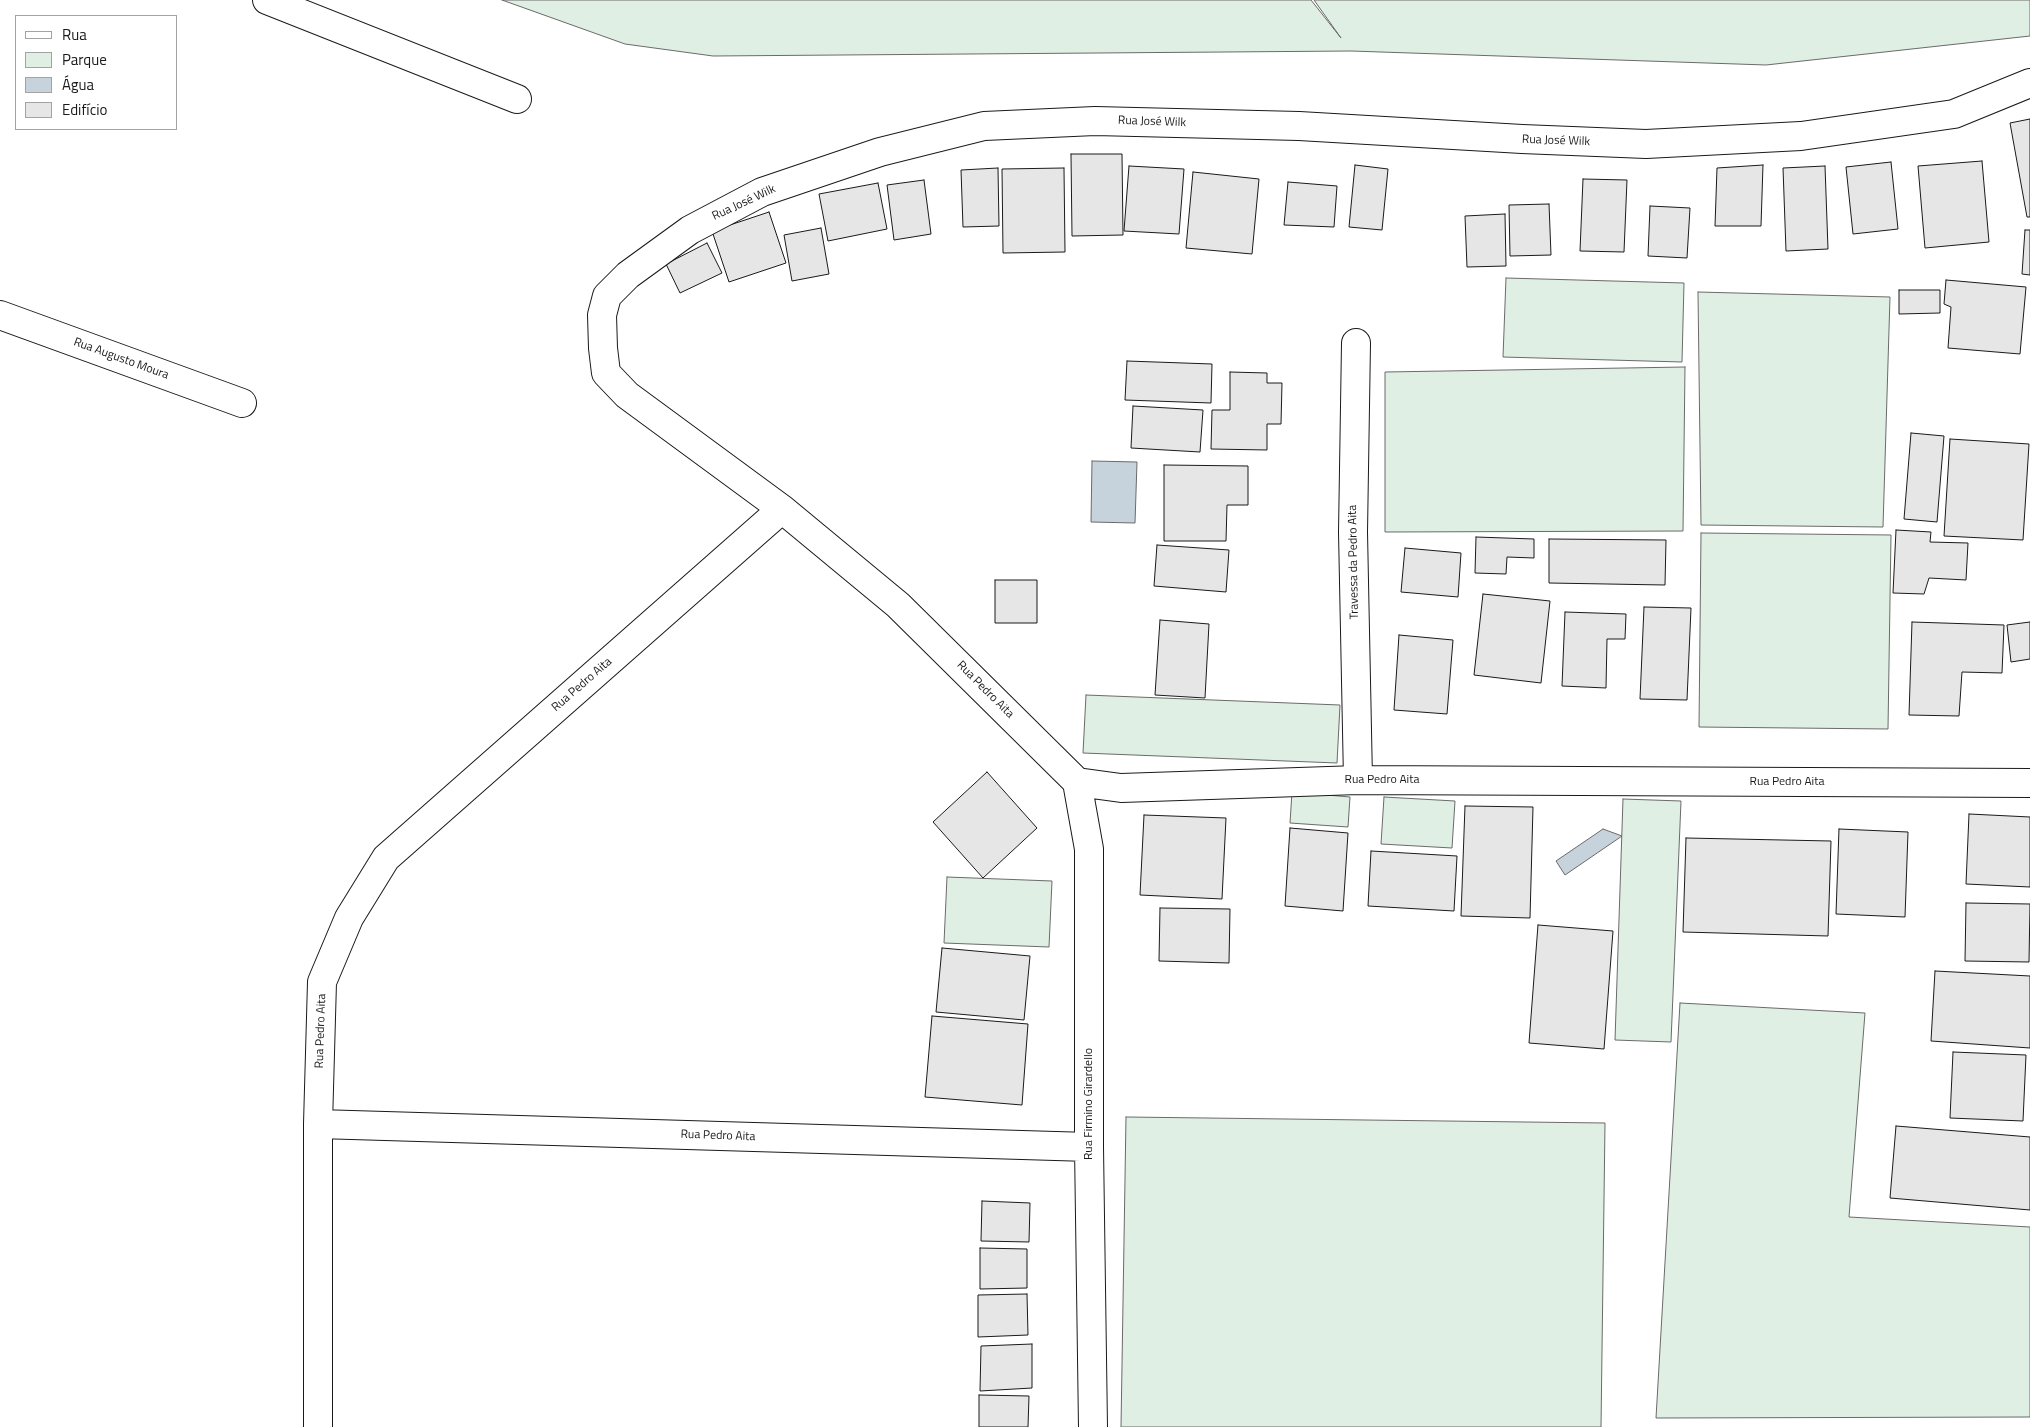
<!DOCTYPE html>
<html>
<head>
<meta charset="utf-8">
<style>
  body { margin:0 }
  #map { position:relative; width:2030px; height:1427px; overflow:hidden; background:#fff; font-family:"Titillium Web",sans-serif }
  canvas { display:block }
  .legend { position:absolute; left:15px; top:15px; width:162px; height:115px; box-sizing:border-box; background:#fff; border:1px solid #a3a3a3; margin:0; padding:6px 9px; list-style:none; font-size:15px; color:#1a1a1a }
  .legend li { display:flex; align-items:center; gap:10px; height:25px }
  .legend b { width:25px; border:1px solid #a3a3a3 }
</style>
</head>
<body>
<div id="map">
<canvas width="2030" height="1427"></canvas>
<ul class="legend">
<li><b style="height:6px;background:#fff"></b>Rua</li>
<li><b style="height:14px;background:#e0efe3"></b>Parque</li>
<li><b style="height:14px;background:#c6d2dc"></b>Água</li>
<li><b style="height:14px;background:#e6e6e6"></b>Edifício</li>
</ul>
</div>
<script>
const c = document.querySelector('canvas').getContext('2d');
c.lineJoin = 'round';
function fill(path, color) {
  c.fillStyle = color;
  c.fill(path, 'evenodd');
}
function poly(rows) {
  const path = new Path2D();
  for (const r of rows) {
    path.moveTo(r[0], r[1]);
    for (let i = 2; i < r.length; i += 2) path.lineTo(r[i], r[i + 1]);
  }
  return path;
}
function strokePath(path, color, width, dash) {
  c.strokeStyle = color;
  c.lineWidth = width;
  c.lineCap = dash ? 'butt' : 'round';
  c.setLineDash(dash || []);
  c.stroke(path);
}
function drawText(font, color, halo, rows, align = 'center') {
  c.font = font + ' "Titillium Web",sans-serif';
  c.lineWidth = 4;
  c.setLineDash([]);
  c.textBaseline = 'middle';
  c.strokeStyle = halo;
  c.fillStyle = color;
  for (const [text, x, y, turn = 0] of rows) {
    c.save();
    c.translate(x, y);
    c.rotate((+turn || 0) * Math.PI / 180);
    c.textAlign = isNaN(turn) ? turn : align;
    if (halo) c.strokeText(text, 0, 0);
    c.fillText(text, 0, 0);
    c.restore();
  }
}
const green = poly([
  [502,0,1311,0,1341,38,1314,0,2030,0,2030,36,1766,65,1351,51,713,56,625,44,502,0],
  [1506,278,1684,283,1682,362,1503,357,1506,278],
  [1698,292,1890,297,1883,527,1701,525,1698,292],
  [1685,367,1683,531,1385,532,1385,372,1685,367],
  [1701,533,1891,535,1888,729,1699,727,1701,533],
  [1086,695,1340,705,1337,763,1083,753,1086,695],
  [1292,792,1350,797,1348,827,1290,823,1292,792],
  [1384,797,1455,801,1452,848,1381,844,1384,797],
  [1623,799,1681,801,1671,1042,1615,1040,1623,799],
  [947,877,1052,881,1049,947,944,943,947,877],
  [1680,1003,1865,1013,1849,1217,2030,1227,2030,1417,1656,1418,1680,1003],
  [1126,1117,1605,1123,1601,1427,1121,1427,1126,1117]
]);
const water = poly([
  [1092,461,1137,462,1135,523,1091,522,1092,461],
  [1603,829,1622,836,1565,875,1556,861,1603,829]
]);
const building = poly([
  [2030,119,2030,217,2027,217,2010,123,2030,119],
  [1071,154,1122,154,1123,235,1072,236,1071,154],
  [1982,161,1989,242,1925,248,1918,166,1982,161],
  [1891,162,1898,229,1853,234,1846,167,1891,162],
  [1355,165,1388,169,1382,230,1349,227,1355,165],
  [1763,165,1761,226,1715,226,1717,168,1763,165],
  [1129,166,1184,169,1179,234,1124,231,1129,166],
  [1825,166,1828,249,1786,251,1783,168,1825,166],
  [998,168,999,226,963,227,961,170,998,168],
  [1064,168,1065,252,1003,253,1002,169,1064,168],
  [1193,172,1259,179,1252,254,1186,248,1193,172],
  [1583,179,1627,180,1624,252,1580,251,1583,179],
  [924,180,931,234,894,240,887,185,924,180],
  [1288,182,1337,186,1334,227,1284,225,1288,182],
  [878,183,887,229,828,241,819,194,878,183],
  [1549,204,1551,255,1510,256,1509,205,1549,204],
  [1650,206,1690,208,1687,258,1648,256,1650,206],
  [769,212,786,263,729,282,712,231,769,212],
  [1505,214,1506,266,1467,267,1465,216,1505,214],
  [821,228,829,274,792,281,784,235,821,228],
  [2025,230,2030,230,2030,275,2022,274,2025,230],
  [707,243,722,273,680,293,666,264,707,243],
  [1946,280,2026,287,2020,354,1948,348,1951,307,1944,304,1946,280],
  [1899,290,1940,290,1940,313,1899,314,1899,290],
  [1127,361,1212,364,1211,403,1125,400,1127,361],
  [1230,372,1267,373,1267,383,1282,383,1281,424,1267,424,1267,450,1211,449,1212,410,1230,410,1230,372],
  [1133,406,1203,410,1200,452,1131,448,1133,406],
  [1911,433,1944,436,1937,522,1904,519,1911,433],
  [1950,439,2029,444,2023,540,1944,536,1950,439],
  [1164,465,1248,466,1248,505,1227,505,1226,541,1164,541,1164,465],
  [1896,530,1931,532,1930,542,1968,543,1966,580,1929,578,1924,594,1893,593,1896,530],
  [1476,537,1534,539,1534,558,1507,557,1506,574,1475,573,1476,537],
  [1549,539,1666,540,1665,585,1549,583,1549,539],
  [1157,545,1229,550,1226,592,1154,586,1157,545],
  [1405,548,1461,553,1458,597,1401,592,1405,548],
  [995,580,1037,580,1037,623,995,623,995,580],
  [1483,594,1550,601,1541,683,1474,675,1483,594],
  [1644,607,1691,608,1687,700,1640,699,1644,607],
  [1565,612,1626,614,1625,639,1607,639,1606,688,1562,686,1565,612],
  [1160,620,1209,624,1205,698,1155,695,1160,620],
  [1912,622,2004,625,2002,673,1962,672,1959,716,1909,715,1912,622],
  [2030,622,2030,659,2011,662,2007,625,2030,622],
  [1399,635,1453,640,1447,714,1394,710,1399,635],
  [987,772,1037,828,983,878,933,822,987,772],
  [1465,806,1533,807,1530,918,1461,916,1465,806],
  [1969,814,2030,817,2030,887,1966,884,1969,814],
  [1144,815,1226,818,1222,899,1140,895,1144,815],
  [1290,828,1348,833,1343,911,1285,906,1290,828],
  [1839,829,1908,832,1905,917,1836,914,1839,829],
  [1686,838,1831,841,1828,936,1683,932,1686,838],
  [1371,851,1457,856,1454,911,1368,906,1371,851],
  [1966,903,2030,904,2029,962,1965,961,1966,903],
  [1160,908,1230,909,1229,963,1159,961,1160,908],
  [1538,925,1613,931,1604,1049,1529,1043,1538,925],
  [942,948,1030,956,1024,1020,936,1012,942,948],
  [1935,971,2030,976,2030,1048,1931,1041,1935,971],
  [932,1016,1028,1024,1022,1105,925,1097,932,1016],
  [1953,1052,2026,1055,2023,1121,1950,1118,1953,1052],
  [1896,1126,2030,1137,2030,1210,1890,1198,1896,1126],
  [982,1201,1030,1203,1029,1242,981,1241,982,1201],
  [980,1248,1027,1249,1027,1288,980,1289,980,1248],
  [1027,1294,1028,1335,978,1337,978,1295,1027,1294],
  [1032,1344,1032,1388,980,1391,981,1346,1032,1344],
  [979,1395,1029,1396,1028,1427,979,1427,979,1395]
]);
const minor = poly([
  [267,0,517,99],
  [0,315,242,403],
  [1356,343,1353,532,1358,780],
  [782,509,627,395,606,373,603,348,602,315,607,296,628,275,690,230,762,192,880,152,984,126,1095,121,1299,126,1522,139,1646,144,1801,136,1954,114,2030,83],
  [1077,782,1089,849,1089,1147,1093,1427],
  [318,1124,1089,1147],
  [318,1427,318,1124,322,982,349,918,386,858,782,509,898,605,1077,782,1121,788,1358,780,2030,783]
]);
const streetNames = [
  ["Rua José Wilk",1152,122,2],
  ["Rua José Wilk",1556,141,2],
  ["Rua José Wilk",744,203,-25],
  ["Rua Augusto Moura",121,359,20],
  ["Travessa da Pedro Aita",1354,562,-91],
  ["Rua Pedro Aita",582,685,-41],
  ["Rua Pedro Aita",985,690,45],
  ["Rua Pedro Aita",1382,780],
  ["Rua Pedro Aita",1787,782],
  ["Rua Pedro Aita",321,1031,-88],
  ["Rua Firmino Girardello",1089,1104,-90],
  ["Rua Pedro Aita",718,1136,2]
];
fill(green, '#e0efe3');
strokePath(green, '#6a6a6a', 1);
fill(water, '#c6d2dc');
strokePath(water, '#6a6a6a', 1);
fill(building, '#e6e6e6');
strokePath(building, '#1a1a1a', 1);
strokePath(minor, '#1a1a1a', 30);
strokePath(minor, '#fff', 28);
drawText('12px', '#1a1a1a', '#fff', streetNames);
</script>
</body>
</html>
